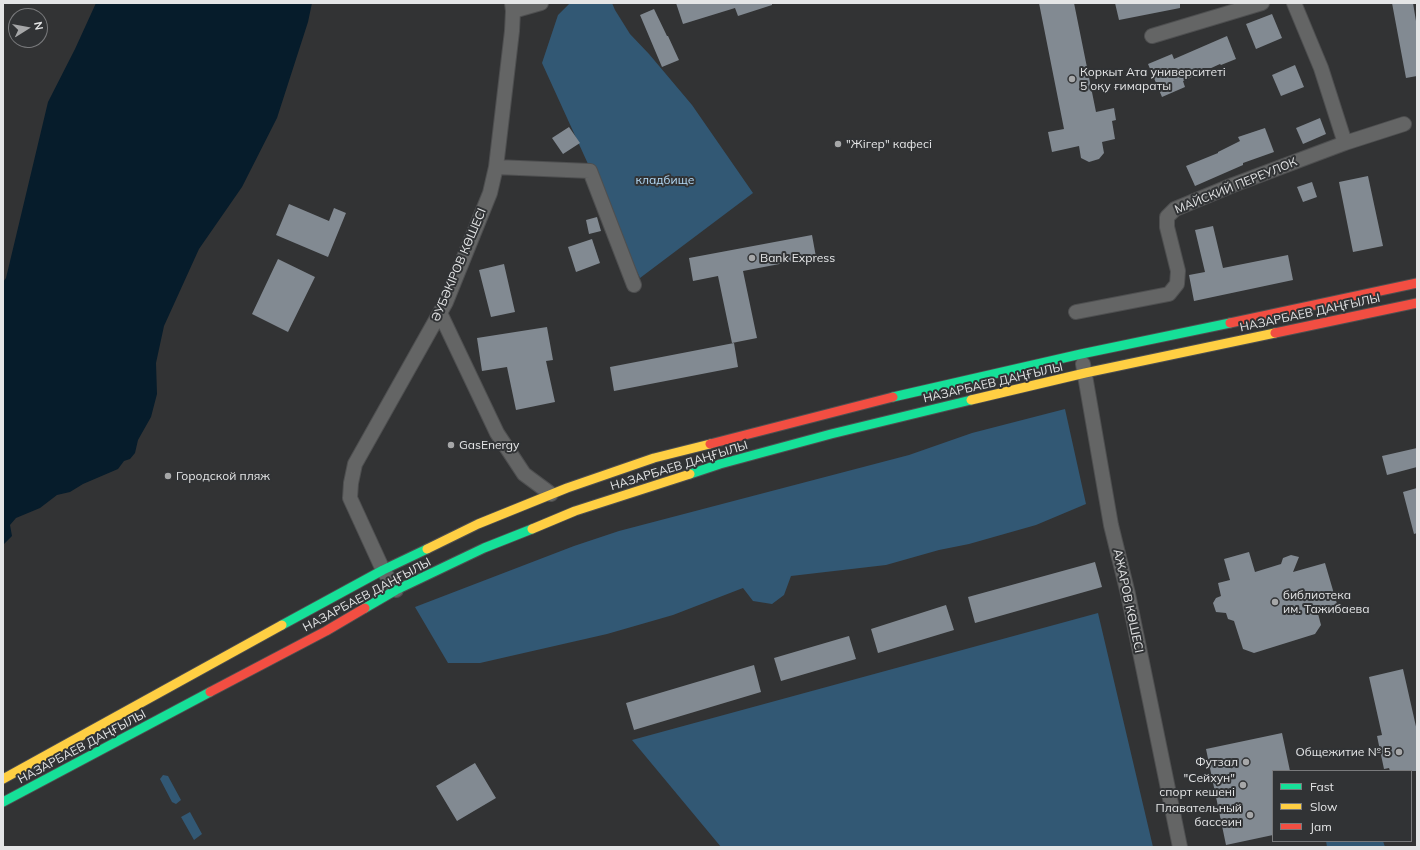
<!DOCTYPE html>
<html>
<head>
<meta charset="utf-8">
<style>
  body { margin:0 }
  #map { position:relative; width:1420px; height:850px; overflow:hidden; background:#323334; font-family:Mulish,sans-serif }
  canvas { display:block }
  .frame { position:absolute; inset:0; border:4px solid #e4e5e6; pointer-events:none }
  .legend { position:absolute; left:1272px; top:770px; width:140px; height:72px; box-sizing:border-box; background:#313335; border:1px solid #797a7c; margin:0; padding:5px 7px; list-style:none; font-size:12px; color:#e4e5e6 }
  .legend li { display:flex; align-items:center; gap:8px; height:20px }
  .legend b { width:20px; border:1px solid #797a7c }
  .north { position:absolute; left:8px; top:8px; width:40px; height:40px; box-sizing:border-box; background:#313335; border:1px solid #797a7c; border-radius:50%; rotate:79deg; font-size:11px; font-weight:700; line-height:16px; text-align:center; color:#e4e5e6 }
  .north::after { content:''; display:block; margin:auto; width:14px; height:18px; background:#a6a7a8; clip-path:polygon(50% 0,100% 100%,50% 72%,0 100%) }
</style>
</head>
<body>
<div id="map">
<canvas width="1420" height="850"></canvas>
<div class="frame"></div>
<ul class="legend">
<li><b style="height:5px;background:#16e098"></b>Fast</li>
<li><b style="height:5px;background:#ffcf43"></b>Slow</li>
<li><b style="height:5px;background:#f24e42"></b>Jam</li>
</ul>
<div class="north">N</div>
</div>
<script>
const c = document.querySelector('canvas').getContext('2d');
c.lineJoin = 'round';
function fill(path, color) {
  c.fillStyle = color;
  c.fill(path, 'evenodd');
}
function poly(rows) {
  const path = new Path2D();
  for (const r of rows) {
    path.moveTo(r[0], r[1]);
    for (let i = 2; i < r.length; i += 2) path.lineTo(r[i], r[i + 1]);
  }
  return path;
}
function strokePath(path, color, width, dash) {
  c.strokeStyle = color;
  c.lineWidth = width;
  c.lineCap = dash ? 'butt' : 'round';
  c.setLineDash(dash || []);
  c.stroke(path);
}
function drawText(font, color, halo, rows, align = 'center') {
  c.font = font + ' Mulish,sans-serif';
  c.lineWidth = 4;
  c.setLineDash([]);
  c.textBaseline = 'middle';
  c.strokeStyle = halo;
  c.fillStyle = color;
  for (const [text, x, y, turn = 0] of rows) {
    c.save();
    c.translate(x, y);
    c.rotate((+turn || 0) * Math.PI / 180);
    c.textAlign = isNaN(turn) ? turn : align;
    if (halo) c.strokeText(text, 0, 0);
    c.fillText(text, 0, 0);
    c.restore();
  }
}
const green = poly([
  [570,3,612,3,615,10,630,34,649,54,692,105,753,193,640,278,542,63,558,15],
  [1065,409,1086,504,1036,525,969,544,939,550,886,565,791,576,784,595,772,604,753,601,743,588,673,615,607,634,480,663,448,663,415,607,574,546,619,531,909,455,972,433],
  [1098,613,1153,847,721,847,632,740],
  [163,775,168,776,181,800,176,804,172,802,160,779],
  [190,812,202,834,194,840,181,817],
  [1326,841,1383,841,1385,847,1327,847]
]);
const water = poly([
  [96,3,312,3,308,22,277,118,242,187,199,249,164,326,156,363,157,394,151,417,138,440,135,453,130,459,124,461,118,469,83,484,70,492,57,495,40,508,16,518,10,525,12,536,3,545,3,282,6,278,48,102,75,49]
]);
const building = poly([
  [676,3,772,3,772,5,738,16,735,8,683,24],
  [1039,3,1074,3,1096,112,1114,108,1116,120,1112,121,1115,139,1102,142,1104,153,1099,159,1089,162,1081,158,1079,146,1052,152,1048,132,1064,129],
  [1115,3,1180,3,1180,8,1119,20],
  [1392,3,1413,3,1417,27,1417,76,1406,78],
  [654,9,667,36,668,36,679,60,662,67,640,15],
  [1272,14,1282,38,1256,49,1246,24],
  [1227,36,1236,59,1221,65,1220,64,1183,81,1185,87,1162,97,1148,64,1172,54,1174,59],
  [1295,65,1304,87,1281,96,1272,75],
  [1320,118,1326,134,1303,144,1296,128],
  [569,127,580,143,563,154,552,138],
  [1265,128,1274,152,1243,163,1243,165,1195,186,1186,166,1218,153,1218,152,1240,141,1238,137],
  [1368,176,1383,246,1353,252,1339,182],
  [1312,182,1317,197,1303,202,1297,187],
  [289,204,329,221,334,208,346,213,328,257,276,235],
  [597,217,601,231,589,234,586,220],
  [1213,226,1223,268,1288,255,1293,280,1194,301,1189,275,1205,272,1195,230],
  [812,235,816,257,743,271,757,338,732,343,718,276,693,281,689,258],
  [592,239,600,263,576,272,568,247],
  [278,259,315,277,288,332,252,314],
  [504,264,515,312,491,317,479,270],
  [547,327,553,360,546,361,555,402,516,410,507,367,482,371,477,338],
  [734,343,738,367,614,391,610,367],
  [1417,448,1417,467,1387,475,1382,456],
  [1417,488,1417,533,1414,534,1403,492],
  [1249,552,1255,572,1281,564,1283,558,1291,555,1299,557,1293,572,1325,563,1337,604,1317,610,1321,625,1315,634,1254,653,1243,649,1234,621,1228,619,1226,613,1216,612,1213,603,1216,598,1221,596,1218,583,1230,580,1224,559],
  [1095,562,1102,587,975,623,968,597],
  [946,605,954,630,878,653,871,629],
  [849,636,856,659,781,681,774,658],
  [754,665,761,692,634,730,626,703],
  [1403,669,1417,731,1417,771,1390,771,1389,768,1384,769,1377,736,1382,735,1369,677],
  [1282,733,1290,771,1273,771,1273,835,1226,845,1206,749],
  [475,763,496,798,457,821,436,786]
]);
const street = poly([
  [1294,3,1321,68,1345,143],
  [513,11,541,3],
  [1152,36,1262,3],
  [496,167,590,171,634,285],
  [1076,312,1169,294,1177,284,1178,271,1167,227,1167,217,1175,209,1233,185,1345,143,1404,124],
  [440,313,497,433,524,474,551,494],
  [1083,364,1111,525,1128,594,1180,847],
  [396,590,383,570,350,498,351,483,355,464,446,302,490,193,496,167,512,31,513,11,512,3]
]);
const fast = poly([
  [893,397,1081,354,1230,323],
  [690,474,720,464,831,434,971,400],
  [365,608,396,590,484,548,532,529],
  [282,625,383,570,427,549],
  [3,802,210,692]
]);
const slow = poly([
  [971,400,1085,373,1275,333],
  [532,529,575,511,690,474],
  [427,549,478,524,567,488,654,458,710,444],
  [3,779,282,625]
]);
const jam = poly([
  [1230,323,1417,283],
  [1275,333,1417,303],
  [710,444,893,397],
  [210,692,326,631,365,608]
]);
const markers = [
  [1072,79,4,"#a6a7a8"],
  [838,144,4,"#a6a7a8"],
  [752,258,4,"#a6a7a8"],
  [451,445,4,"#a6a7a8"],
  [168,476,4,"#a6a7a8"],
  [1275,602,4,"#a6a7a8"],
  [1399,752,4,"#a6a7a8"],
  [1246,762,4,"#a6a7a8"],
  [1243,785,4,"#a6a7a8"],
  [1250,815,4,"#a6a7a8"]
];
const poiNames = [
  ["Коркыт Ата университеті",1080,72],
  ["5 оқу ғимараты",1080,86],
  ["\"Жігер\" кафесі",846,144],
  ["Bank Express",760,258],
  ["GasEnergy",459,445],
  ["Городской пляж",176,476],
  ["библиотека",1283,595],
  ["им. Тажибаева",1283,609],
  ["Общежитие № 5",1391,752,"right"],
  ["Футзал",1238,762,"right"],
  ["\"Сейхун\"",1235,778,"right"],
  ["спорт кешені",1235,792,"right"],
  ["Плавательный",1242,808,"right"],
  ["бассеин",1242,822,"right"]
];
const parkNames = [
  ["кладбище",665,180]
];
const streetNames = [
  ["МАЙСКИЙ ПЕРЕУЛОК",1236,186,-22],
  ["ӘУБӘКІРОВ КӨШЕСІ",459,265,-67],
  ["НАЗАРБАЕВ ДАҢҒЫЛЫ",1310,313,-12],
  ["НАЗАРБАЕВ ДАҢҒЫЛЫ",993,383,-13],
  ["НАЗАРБАЕВ ДАҢҒЫЛЫ",679,466,-17],
  ["НАЗАРБАЕВ ДАҢҒЫЛЫ",367,595,-28],
  ["АЖАРОВ КӨШЕСІ",1128,601,78],
  ["НАЗАРБАЕВ ДАҢҒЫЛЫ",82,747,-28]
];
fill(green, '#325874');
fill(water, '#061c2b');
fill(building, '#828a92');
strokePath(street, '#4e4f50', 16);
strokePath(fast, '#4e4f50', 11);
strokePath(slow, '#4e4f50', 11);
strokePath(jam, '#4e4f50', 11);
strokePath(street, '#646565', 14);
strokePath(fast, '#16e098', 9);
strokePath(slow, '#ffcf43', 9);
strokePath(jam, '#f24e42', 9);
for (const [x, y, r, color] of markers) {
  const dot = new Path2D();
  dot.arc(x, y, r, 0, 2 * Math.PI);
  c.fillStyle = color;
  c.fill(dot);
  strokePath(dot, '#313335', 1.5);
}
drawText('12px', '#e4e5e6', '#313335', poiNames, 'left');
drawText('12px', '#b5dbf8', '#313335', parkNames);
drawText('12px', '#e4e5e6', '#313335', streetNames);
</script>
</body>
</html>
